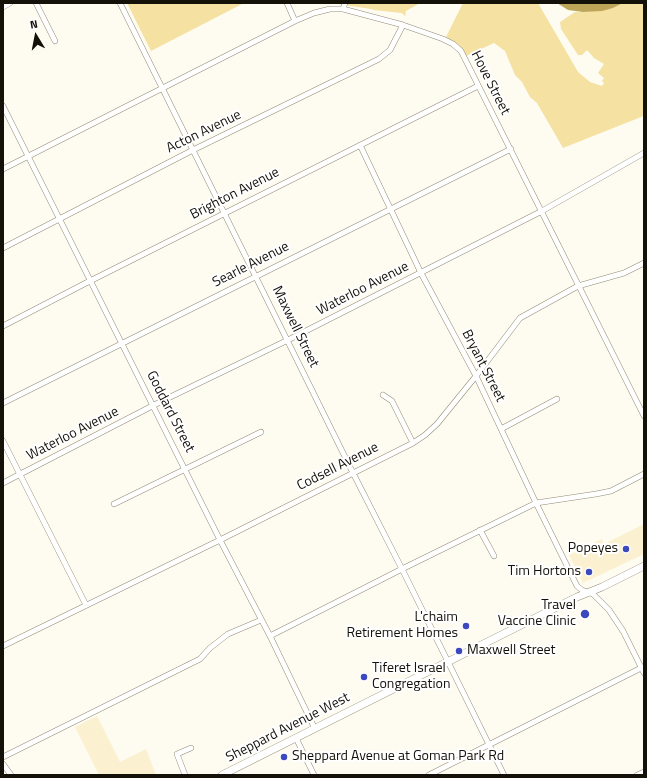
<!DOCTYPE html>
<html>
<head>
<meta charset="utf-8">
<style>
  body { margin:0 }
  #map { position:relative; width:647px; height:778px; overflow:hidden; background:#fefbf1; font-family:"Titillium Web",sans-serif }
  canvas { display:block }
  .frame { position:absolute; inset:0; border:4px solid #141109; pointer-events:none }
  .north { position:absolute; left:16px; top:16px; width:40px; height:40px; -webkit-text-stroke:3px #fff; paint-order:stroke; rotate:350deg; font-size:11px; font-weight:700; line-height:16px; text-align:center; color:#141109 }
  .north::after { content:''; display:block; margin:auto; width:14px; height:18px; background:#141109; clip-path:polygon(50% 0,100% 100%,50% 72%,0 100%) }
</style>
</head>
<body>
<div id="map">
<canvas width="647" height="778"></canvas>
<div class="frame"></div>
<div class="north">N</div>
</div>
<script>
const c = document.querySelector('canvas').getContext('2d');
c.lineJoin = 'round';
function fill(path, color) {
  c.fillStyle = color;
  c.fill(path, 'evenodd');
}
function poly(rows) {
  const path = new Path2D();
  for (const r of rows) {
    path.moveTo(r[0], r[1]);
    for (let i = 2; i < r.length; i += 2) path.lineTo(r[i], r[i + 1]);
  }
  return path;
}
function strokePath(path, color, width, dash) {
  c.strokeStyle = color;
  c.lineWidth = width;
  c.lineCap = dash ? 'butt' : 'round';
  c.setLineDash(dash || []);
  c.stroke(path);
}
function drawText(font, color, halo, rows, align = 'center') {
  c.font = font + ' "Titillium Web",sans-serif';
  c.lineWidth = 4;
  c.setLineDash([]);
  c.textBaseline = 'middle';
  c.strokeStyle = halo;
  c.fillStyle = color;
  for (const [text, x, y, turn = 0] of rows) {
    c.save();
    c.translate(x, y);
    c.rotate((+turn || 0) * Math.PI / 180);
    c.textAlign = isNaN(turn) ? turn : align;
    if (halo) c.strokeText(text, 0, 0);
    c.fillText(text, 0, 0);
    c.restore();
  }
}
const built = poly([
  [644,524,644,554,583,583,569,555,602,539,604,544],
  [97,716,120,762,146,749,156,775,99,775,75,727]
]);
const green = poly([
  [127,3,244,3,151,51],
  [339,3,420,3,406,11,405,16,402,13,374,10,371,9,338,4],
  [463,3,538,3,578,72,590,82,602,86,604,83,602,81,604,78,598,73,604,64,594,58,587,50,582,55,578,55,561,29,560,22,575,12,583,12,613,8,623,3,644,3,644,115,641,117,563,148,537,103,530,97,522,82,515,75,505,51,494,43,466,56,459,45,446,37]
]);
const water = poly([
  [557,3,623,3,613,8,602,11,583,12,568,10]
]);
const street = poly([
  [36,3,55,41],
  [120,3,353,473,402,569,504,775],
  [287,3,295,21],
  [3,7,10,3],
  [343,9,345,3],
  [3,106,220,540,270,636,315,729],
  [360,145,421,273,476,376,536,503,577,586,582,590,593,594,609,610,623,631,644,673],
  [3,169,295,21,314,13,330,9,343,9,403,25,443,39,453,44,461,51,644,416],
  [3,248,193,150,379,59,390,50,403,25],
  [3,326,86,283,478,86],
  [383,395,392,401,413,443],
  [3,403,511,149],
  [501,429,557,399],
  [3,441,86,605],
  [3,483,160,402,288,340,542,211,644,153],
  [114,504,261,432],
  [480,530,494,556],
  [270,636,402,569,536,503,596,494,611,491,644,474],
  [3,646,220,540,413,443,425,435,437,424,476,376,520,318,578,286,624,273,644,263],
  [296,738,314,775],
  [3,757,200,659,210,648,228,634,261,620],
  [3,764,11,775],
  [185,775,177,754,191,748],
  [429,775,643,667],
  [637,775,644,772]
]);
const secondary = poly([
  [222,775,577,597,602,587,644,566]
]);
const markers = [
  [626,549,4,"#3c49bc"],
  [589,572,4,"#3c49bc"],
  [585,614,5,"#3c49bc"],
  [466,626,4,"#3c49bc"],
  [459,651,4,"#3c49bc"],
  [364,677,4,"#3c49bc"],
  [284,757,4,"#3c49bc"]
];
const streetNames = [
  ["Hove Street",490,83,63],
  ["Acton Avenue",204,132,-26],
  ["Brighton Avenue",235,194,-27],
  ["Searle Avenue",251,265,-27],
  ["Waterloo Avenue",363,289,-27],
  ["Maxwell Street",295,327,64],
  ["Bryant Street",483,366,63],
  ["Goddard Street",170,412,63],
  ["Waterloo Avenue",73,434,-27],
  ["Codsell Avenue",338,467,-27],
  ["Sheppard Avenue West",288,728,-27]
];
const poiNames = [
  ["Popeyes",618,549],
  ["Tim Hortons",581,572],
  ["Travel",576,606],
  ["Vaccine Clinic",576,622],
  ["L'chaim",458,618],
  ["Retirement Homes",458,634],
  ["Maxwell Street",467,651,"left"],
  ["Tiferet Israel",372,669,"left"],
  ["Congregation",372,685,"left"],
  ["Sheppard Avenue at Goman Park Rd",292,757,"left"]
];
fill(built, '#fbf1d1');
fill(green, '#f5e1a1');
fill(water, '#bea659');
strokePath(street, '#928b75', 6);
strokePath(secondary, '#928b75', 8);
strokePath(street, '#fff', 5);
strokePath(secondary, '#fff', 7);
for (const [x, y, r, color] of markers) {
  const dot = new Path2D();
  dot.arc(x, y, r, 0, 2 * Math.PI);
  c.fillStyle = color;
  c.fill(dot);
  strokePath(dot, '#fff', 1.5);
}
drawText('14px', '#141109', '#fff', streetNames);
drawText('14px', '#141109', '#fff', poiNames, 'right');
</script>
</body>
</html>
